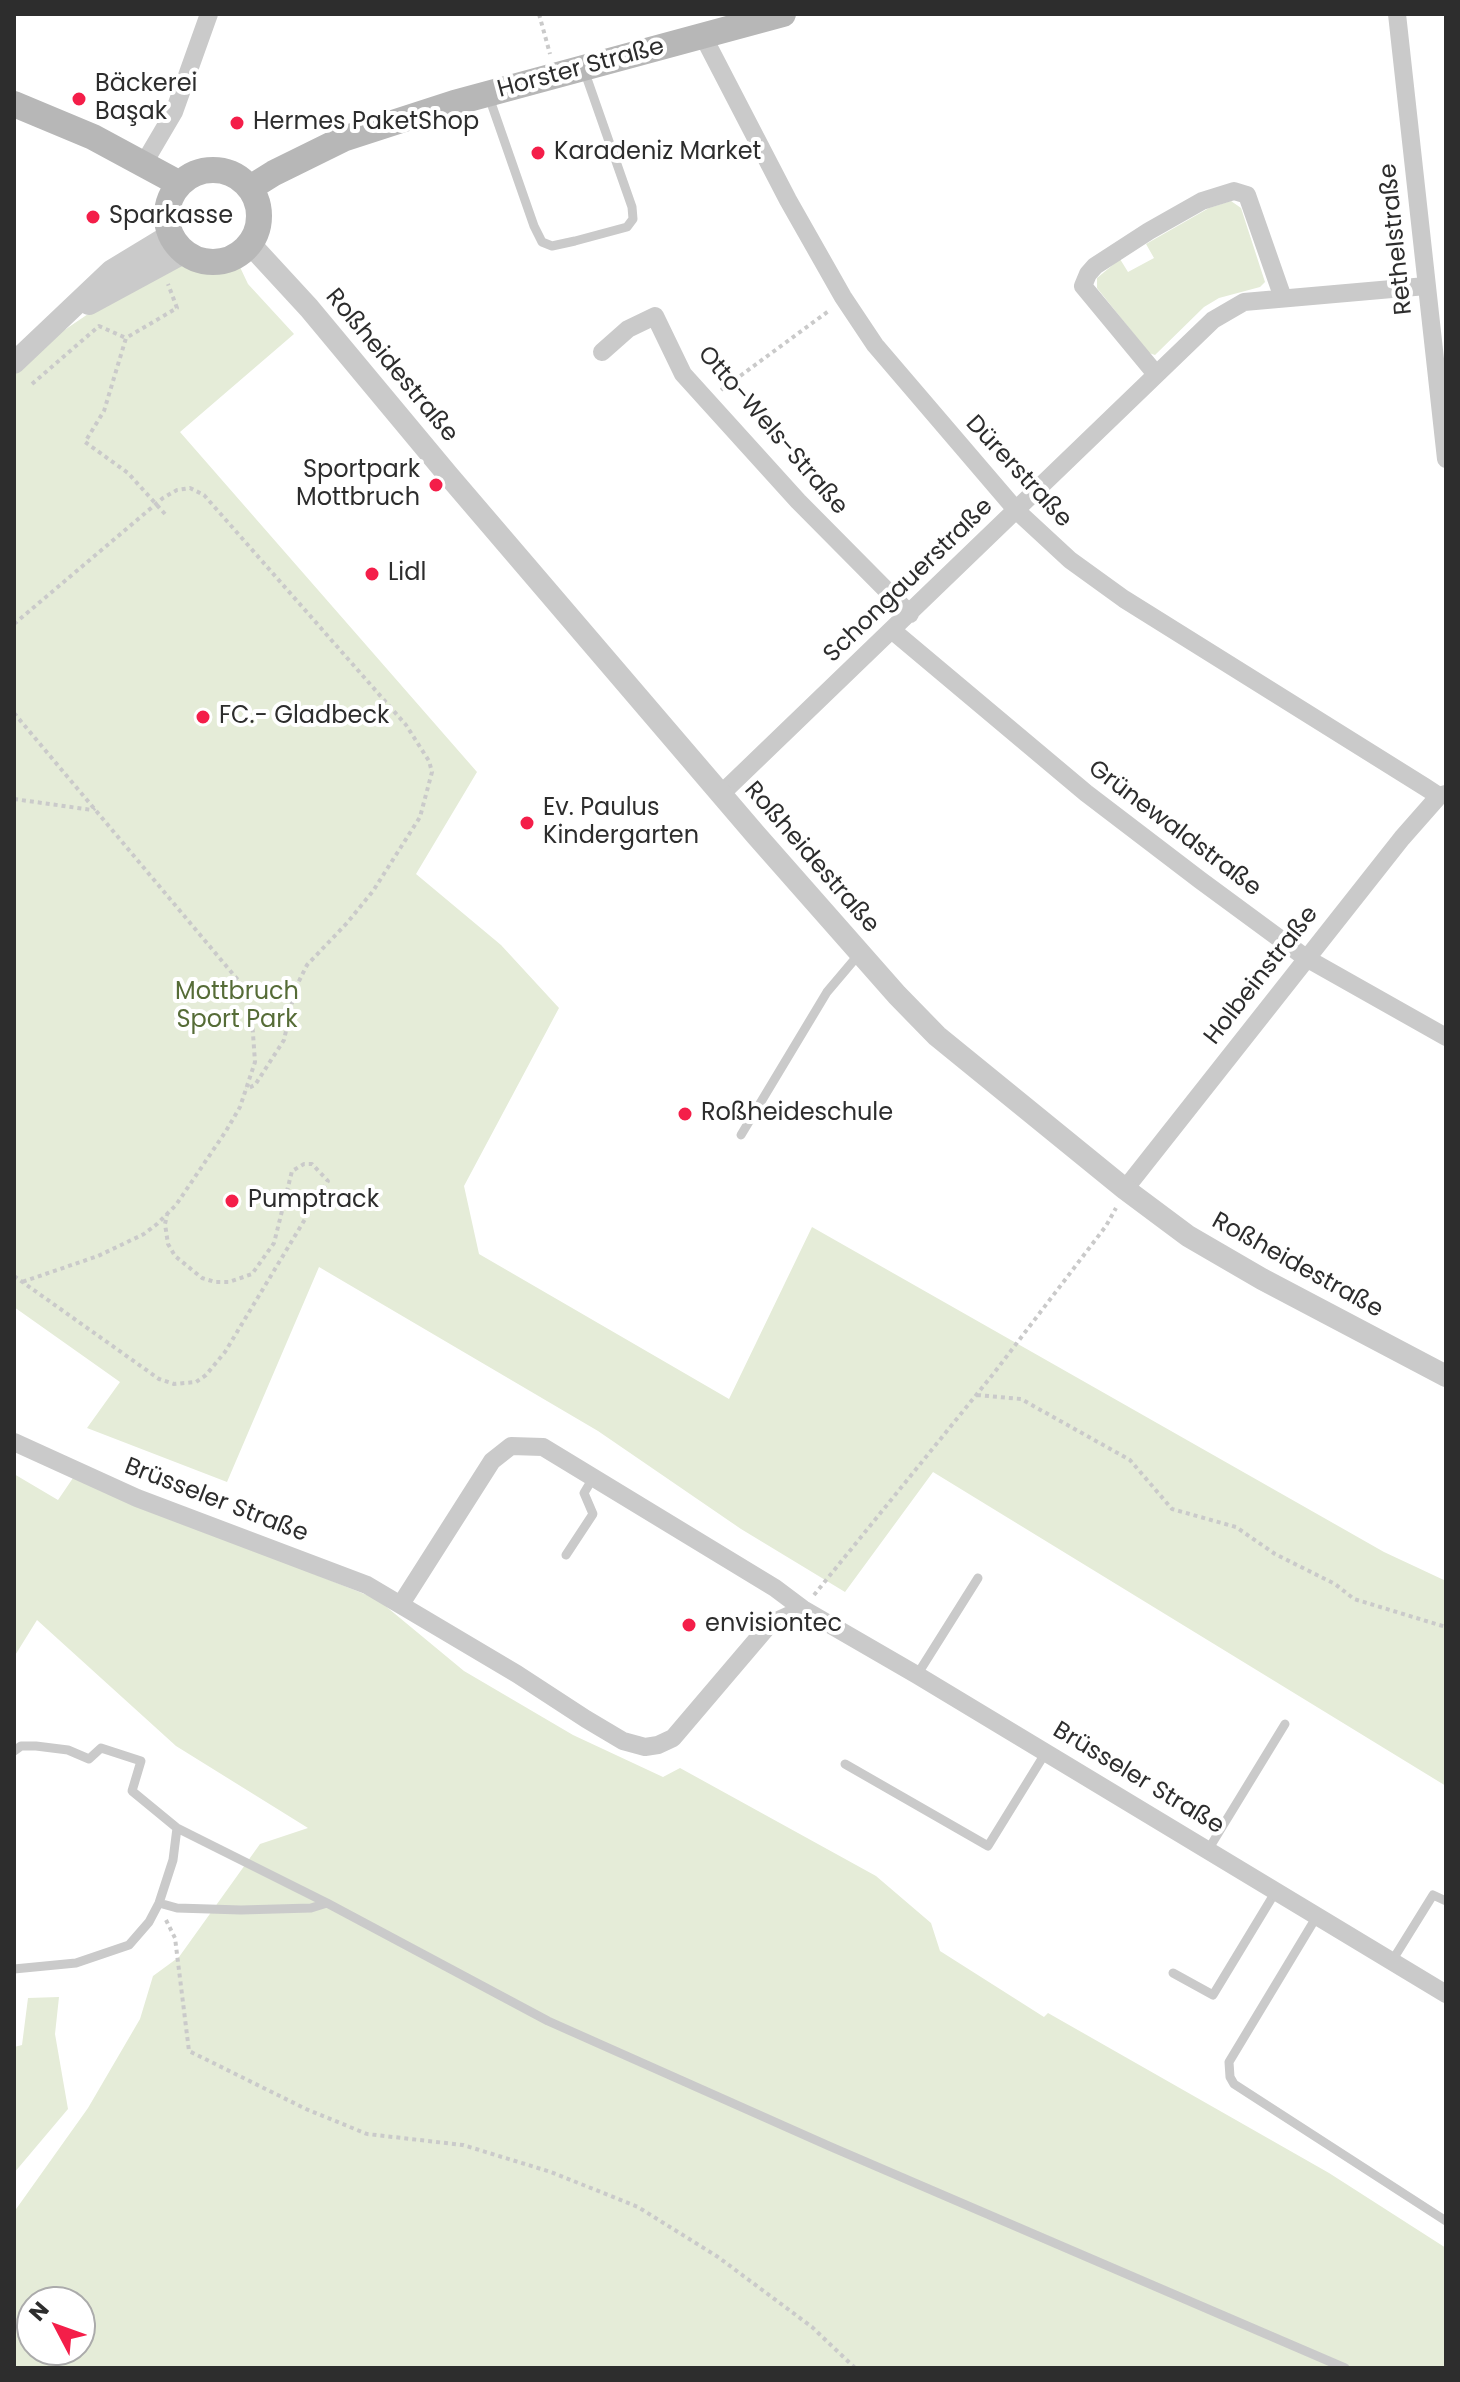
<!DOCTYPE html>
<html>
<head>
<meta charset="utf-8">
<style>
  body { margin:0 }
  #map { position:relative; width:1460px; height:2382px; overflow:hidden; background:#fff; font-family:Poppins,sans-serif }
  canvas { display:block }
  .frame { position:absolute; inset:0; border:16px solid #2d2d2d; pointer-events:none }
  .north { position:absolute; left:16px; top:2286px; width:80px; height:80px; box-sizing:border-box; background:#fff; border:2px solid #ababab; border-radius:50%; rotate:311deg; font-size:22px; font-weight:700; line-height:32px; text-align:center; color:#2d2d2d }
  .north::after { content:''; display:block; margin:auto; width:28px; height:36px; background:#f41e49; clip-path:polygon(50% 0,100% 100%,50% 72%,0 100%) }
</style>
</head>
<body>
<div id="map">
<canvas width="1460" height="2382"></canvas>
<div class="frame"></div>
<div class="north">N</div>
</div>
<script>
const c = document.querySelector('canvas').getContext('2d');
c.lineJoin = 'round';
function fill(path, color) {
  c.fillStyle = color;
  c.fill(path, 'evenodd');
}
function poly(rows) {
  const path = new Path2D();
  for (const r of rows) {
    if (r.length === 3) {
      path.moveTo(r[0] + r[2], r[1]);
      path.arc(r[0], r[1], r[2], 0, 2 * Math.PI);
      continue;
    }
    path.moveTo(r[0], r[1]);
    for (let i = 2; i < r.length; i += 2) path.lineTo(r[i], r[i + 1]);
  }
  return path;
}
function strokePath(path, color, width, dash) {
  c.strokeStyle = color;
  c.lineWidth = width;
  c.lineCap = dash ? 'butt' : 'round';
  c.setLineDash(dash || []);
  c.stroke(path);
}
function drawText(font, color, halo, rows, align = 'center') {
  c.font = font + ' Poppins,sans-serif';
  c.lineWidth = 8;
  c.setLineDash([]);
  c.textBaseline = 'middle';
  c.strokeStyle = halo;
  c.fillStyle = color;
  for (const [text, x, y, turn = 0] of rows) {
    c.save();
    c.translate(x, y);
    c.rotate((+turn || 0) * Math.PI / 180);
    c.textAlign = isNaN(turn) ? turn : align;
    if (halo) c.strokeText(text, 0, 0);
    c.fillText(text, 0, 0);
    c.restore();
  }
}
const green = poly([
  [1231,201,1241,208,1265,282,1260,287,1219,298,1204,307,1155,355,1149,353,1097,288,1097,278,1120,259,1128,272,1154,258,1146,244,1209,208],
  [180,260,188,266,206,271,224,270,239,265,248,284,294,334,180,432,477,772,416,874,501,945,559,1008,464,1186,479,1254,729,1399,812,1227,1384,1552,1446,1581,1446,1786,933,1472,845,1592,741,1529,598,1431,319,1267,227,1482,87,1428,120,1382,14,1307,14,369,63,331,125,289],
  [14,1474,58,1500,73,1478,377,1599,464,1671,573,1735,663,1777,680,1768,876,1876,931,1923,940,1951,1044,2017,1048,2013,1329,2173,1446,2248,1446,2368,14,2368,14,2212,88,2108,140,2019,153,1976,179,1957,260,1844,308,1828,176,1746,37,1620,14,1657],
  [32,2302,80,2302,80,2350,32,2350],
  [59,1997,55,2034,68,2109,14,2173,14,2047,22,2045,28,1998]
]);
const path = poly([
  [539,14,550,54],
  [32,384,99,326,126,338],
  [721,390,830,310],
  [165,514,128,473,85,442,104,411,126,338,177,308,168,284],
  [14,624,163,498,177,490,190,488,204,495,406,725,429,761,432,772,420,817,373,891,347,923,307,965,295,989,284,1040,255,1085,246,1089],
  [14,713,243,986,252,1020,255,1062,240,1107,226,1131,176,1205,157,1224,144,1234,98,1256,22,1282],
  [14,799,92,810,95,808],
  [14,1276,159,1379,174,1384,196,1382,206,1375,225,1352,328,1181,312,1164,304,1164,292,1171,274,1243,252,1274,229,1282,215,1282,202,1278,175,1256,168,1244,165,1224,167,1215],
  [977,1395,1021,1399,1130,1460,1172,1509,1236,1527,1275,1554,1335,1584,1354,1599,1446,1627],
  [814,1595,994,1373,1106,1226,1116,1208],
  [166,1920,175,1938,189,2051,306,2109,367,2134,463,2145,551,2172,638,2207,718,2257,812,2327,855,2368]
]);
const service = poly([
  [489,97,534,226,542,242,552,246,575,241,627,227,633,219,632,207,584,70],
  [741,1135,827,992,860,953],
  [566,1555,593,1514,584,1493,593,1478],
  [917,1675,978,1578],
  [14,1751,21,1746,36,1746,68,1750,89,1759,101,1748,141,1761,132,1791,177,1828,327,1903,548,2021,829,2146,1345,2368],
  [845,1764,988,1846,1046,1752],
  [1208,1850,1285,1724],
  [159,1903,177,1908,241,1910,311,1908,327,1903],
  [1317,1916,1229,2062,1230,2077,1234,2084,1446,2221],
  [1392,1961,1433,1895,1446,1901],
  [14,1969,76,1963,129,1945,149,1922,159,1903,173,1860,177,1828],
  [1173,1973,1213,1995,1276,1891]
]);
const minor = poly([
  [1397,14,1446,459],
  [703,36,788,200,843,297,875,345,1017,511,1070,560,1124,599,1425,787,1439,796,1446,794],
  [144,163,174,112,209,14],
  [602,352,628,329,655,316,683,374,798,501,910,614],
  [1155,373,1083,286,1088,274,1095,266,1149,231,1202,201,1234,191,1247,195,1283,298],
  [893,631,1086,793,1200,880,1306,958,1446,1037],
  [721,794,1213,320,1244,302,1426,286],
  [1125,1189,1402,838,1439,796],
  [14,1442,137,1498,367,1585,517,1674,586,1719,623,1741,645,1747,658,1745,673,1738,770,1624,803,1609],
  [401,1604,492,1461,511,1446,543,1447,775,1588,803,1609,917,1675,1446,1994]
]);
const tertiary = poly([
  [250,244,309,308,448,475,756,835,897,995,937,1036,1125,1189,1188,1236,1262,1279,1446,1376],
  [89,304,185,252],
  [14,363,111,271,172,234]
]);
const secondary = poly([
  [14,104,93,137,180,184],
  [213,216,46],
  [250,188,274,173,343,139,454,103,783,14]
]);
const markers = [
  [79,99,8,"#f41e49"],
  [237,123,8,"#f41e49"],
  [538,153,8,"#f41e49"],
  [93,217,8,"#f41e49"],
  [436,485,8,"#f41e49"],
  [372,574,8,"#f41e49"],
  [203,717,8,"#f41e49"],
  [527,823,8,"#f41e49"],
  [685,1114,8,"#f41e49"],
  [232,1201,8,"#f41e49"],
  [689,1625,8,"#f41e49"]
];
const streetNames = [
  ["Horster Straße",581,69,-15],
  ["Rethelstraße",1397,239,-96],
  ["Roßheidestraße",391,366,50],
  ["Otto-Wels-Straße",772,431,49],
  ["Dürerstraße",1018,472,47],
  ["Schongauerstraße",909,581,-44],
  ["Grünewaldstraße",1174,829,37],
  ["Roßheidestraße",811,858,49],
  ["Holbeinstraße",1262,976,-52],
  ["Roßheidestraße",1297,1266,29],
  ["Brüsseler Straße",216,1501,21],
  ["Brüsseler Straße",1138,1779,31]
];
const poiNames = [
  ["Bäckerei",95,85],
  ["Başak",95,113],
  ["Hermes PaketShop",253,123],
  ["Karadeniz Market",554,153],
  ["Sparkasse",109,217],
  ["Sportpark",420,471,"right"],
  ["Mottbruch",420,499,"right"],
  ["Lidl",388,574],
  ["FC.- Gladbeck",219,717],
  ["Ev. Paulus",543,809],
  ["Kindergarten",543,837],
  ["Roßheideschule",701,1114],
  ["Pumptrack",248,1201],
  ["envisiontec",705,1625]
];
const parkNames = [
  ["Mottbruch",237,993],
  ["Sport Park",237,1021]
];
fill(green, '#e5ecd8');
strokePath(path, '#cacaca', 4, [4, 4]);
strokePath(service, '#cacaca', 9);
strokePath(minor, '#cacaca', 18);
strokePath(tertiary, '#cacaca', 22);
strokePath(secondary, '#b7b7b7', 26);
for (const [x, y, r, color] of markers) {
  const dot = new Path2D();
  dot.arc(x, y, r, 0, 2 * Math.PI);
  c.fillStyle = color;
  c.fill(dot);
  strokePath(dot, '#fff', 3);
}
drawText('24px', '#2d2d2d', '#fff', streetNames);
drawText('24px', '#2d2d2d', '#fff', poiNames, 'left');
drawText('24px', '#566c37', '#fff', parkNames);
</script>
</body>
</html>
